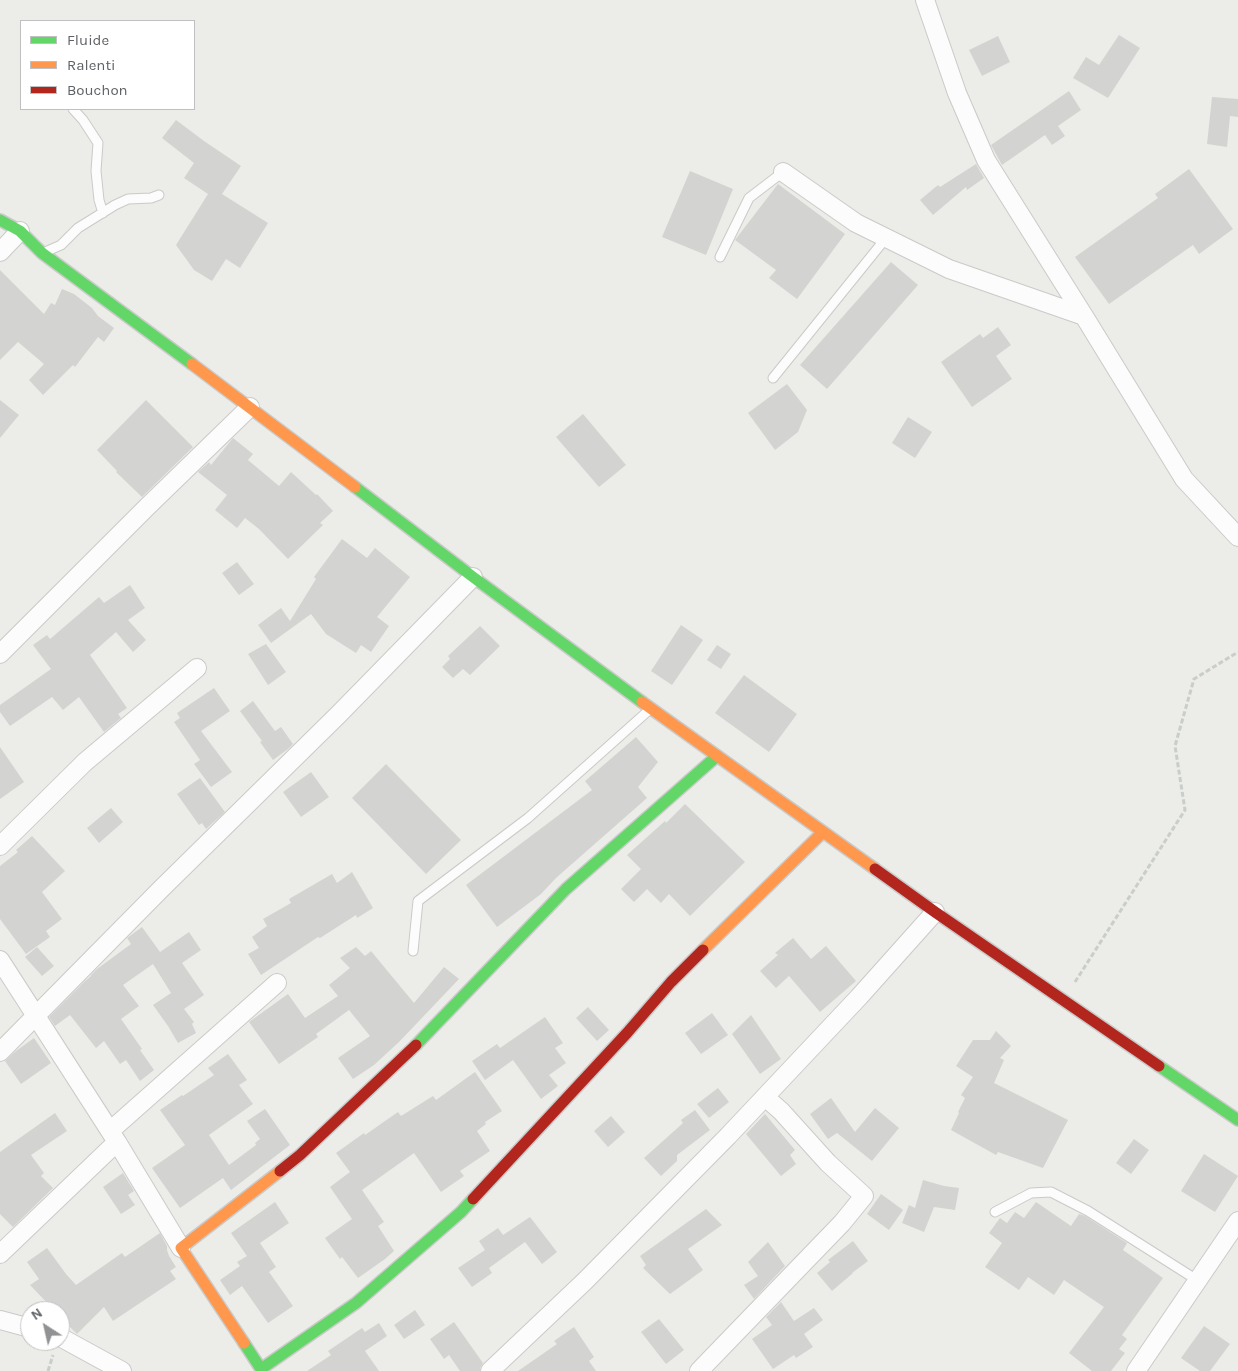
<!DOCTYPE html>
<html>
<head>
<meta charset="utf-8">
<style>
  body { margin:0 }
  #map { position:relative; width:1238px; height:1371px; overflow:hidden; background:#ecece8; font-family:Karla,sans-serif }
  canvas { display:block }
  .legend { position:absolute; left:20px; top:20px; width:175px; height:90px; box-sizing:border-box; background:#fff; border:1px solid #bfc0c1; margin:0; padding:6px 9px; list-style:none; font-size:15px; color:#5e6165 }
  .legend li { display:flex; align-items:center; gap:10px; height:25px }
  .legend b { width:25px; border:1px solid #bfc0c1 }
  .north { position:absolute; left:20px; top:1301px; width:50px; height:50px; box-sizing:border-box; background:#fff; border:1px solid #bfc0c1; border-radius:50%; rotate:325deg; font-size:14px; font-weight:700; line-height:20px; text-align:center; color:#5e6165 }
  .north::after { content:''; display:block; margin:auto; width:18px; height:22px; background:#909293; clip-path:polygon(50% 0,100% 100%,50% 72%,0 100%) }
</style>
</head>
<body>
<div id="map">
<canvas width="1238" height="1371"></canvas>
<ul class="legend">
<li><b style="height:6px;background:#63d668"></b>Fluide</li>
<li><b style="height:6px;background:#ff974d"></b>Ralenti</li>
<li><b style="height:6px;background:#b3261e"></b>Bouchon</li>
</ul>
<div class="north">N</div>
</div>
<script>
const c = document.querySelector('canvas').getContext('2d');
c.lineJoin = 'round';
function fill(path, color) {
  c.fillStyle = color;
  c.fill(path, 'evenodd');
}
function poly(rows) {
  const path = new Path2D();
  for (const r of rows) {
    path.moveTo(r[0], r[1]);
    for (let i = 2; i < r.length; i += 2) path.lineTo(r[i], r[i + 1]);
  }
  return path;
}
function strokePath(path, color, width, dash) {
  c.strokeStyle = color;
  c.lineWidth = width;
  c.lineCap = dash ? 'butt' : 'round';
  c.setLineDash(dash || []);
  c.stroke(path);
}
const building = poly([
  [1119,35,1140,48,1108,98,1073,78,1086,57,1099,65],
  [998,36,1010,62,982,76,969,50],
  [1069,91,1081,110,1058,126,1065,136,1052,145,1045,135,1002,165,991,145],
  [1212,97,1238,99,1238,117,1230,116,1227,147,1207,144],
  [176,120,204,141,241,166,222,194,268,223,240,268,226,259,212,281,194,270,176,245,208,194,184,178,194,163,162,138],
  [976,164,984,178,967,190,966,187,933,215,920,200,938,185,940,187],
  [1189,169,1233,229,1199,254,1193,245,1109,304,1075,257,1158,198,1155,194],
  [690,171,733,189,706,255,662,237],
  [778,184,845,234,797,299,769,278,776,270,735,240],
  [891,262,918,285,827,389,800,365],
  [0,270,44,314,51,303,55,305,62,289,74,294,92,308,98,316,114,328,104,342,98,337,75,367,73,365,43,395,29,380,44,364,18,342,0,360],
  [998,327,1011,345,996,356,1012,379,972,407,941,362,980,334,983,338],
  [787,384,807,410,798,432,775,450,748,413],
  [0,400,19,415,0,438],
  [146,400,193,447,142,497,116,472,117,471,97,450],
  [583,414,626,465,599,487,556,437],
  [908,417,932,432,915,458,892,443],
  [233,438,253,454,248,460,279,486,291,472,316,495,317,494,333,511,320,523,323,525,288,559,259,529,245,518,237,528,215,510,227,495,198,472,209,462,211,465],
  [342,539,367,558,375,548,410,577,377,617,389,626,371,652,361,645,356,653,326,634,311,614,271,643,258,625,281,608,290,621,316,579,314,577],
  [237,562,254,584,239,595,222,573],
  [130,585,145,608,128,620,146,640,133,652,116,632,90,655,127,708,118,714,121,718,104,732,79,697,63,710,52,697,10,726,0,712,0,705,51,669,33,645,47,635,50,639,99,597,104,603],
  [681,625,703,640,672,685,651,671],
  [480,626,500,646,470,675,463,669,453,678,442,667,450,659,448,656],
  [266,644,286,672,268,685,248,654],
  [717,645,731,654,721,669,707,660],
  [744,675,797,714,769,752,715,713],
  [214,688,230,711,201,731,232,772,211,787,194,764,200,760,174,722,180,718,177,713],
  [253,701,275,731,281,727,293,744,288,749,273,760,260,742,262,741,240,711],
  [636,737,658,762,638,787,647,798,556,878,541,894,497,927,466,885,592,790,585,781],
  [0,747,24,782,0,799],
  [386,764,461,840,426,874,352,798],
  [311,772,329,797,301,817,283,792],
  [200,778,225,812,206,829,202,823,199,825,177,794],
  [685,804,745,862,690,916,669,894,661,903,647,889,634,902,621,889,641,869,627,855,665,821,666,823],
  [111,808,123,822,99,843,87,828],
  [32,836,65,871,42,892,62,919,46,931,50,937,26,954,0,919,0,866,18,852,16,850],
  [352,872,373,908,357,918,356,915,320,938,318,937,261,975,248,954,259,948,252,937,267,926,263,919,291,903,289,899,332,874,337,883],
  [142,927,160,952,189,932,201,950,182,963,204,995,184,1009,194,1022,192,1024,196,1033,178,1043,168,1026,153,1005,171,993,153,964,123,985,139,1006,121,1019,142,1049,140,1050,154,1070,140,1081,126,1060,120,1064,104,1041,96,1048,70,1015,55,1026,49,1017,85,981,91,976,91,975,97,969,131,944,127,938],
  [793,938,811,959,826,946,856,981,820,1012,789,976,776,988,760,971,778,955,775,953],
  [37,947,54,966,42,976,25,957],
  [356,947,365,956,371,951,414,1003,444,967,459,979,399,1042,374,1065,353,1079,338,1058,370,1036,349,1010,316,1034,318,1037,279,1064,249,1022,288,994,305,1018,338,996,329,985,350,968,340,958],
  [588,1007,609,1030,597,1041,576,1018],
  [712,1013,728,1035,701,1054,685,1033],
  [751,1015,781,1059,760,1074,732,1034],
  [545,1017,563,1043,555,1048,566,1063,549,1075,558,1086,541,1099,513,1060,485,1080,472,1061,497,1044,500,1048],
  [996,1031,1011,1046,1000,1058,1004,1060,994,1083,1068,1120,1043,1168,998,1152,996,1155,951,1130,959,1113,958,1112,965,1098,961,1095,973,1077,956,1066,973,1040,990,1040],
  [34,1038,51,1063,21,1084,5,1061,16,1051],
  [228,1054,247,1080,239,1085,253,1104,209,1135,229,1165,256,1145,255,1143,260,1139,247,1121,265,1109,290,1145,231,1190,223,1178,180,1208,152,1168,185,1145,160,1110,182,1095,183,1096,214,1075,208,1068],
  [475,1072,502,1111,485,1122,486,1124,477,1131,490,1151,460,1171,464,1176,441,1192,414,1153,362,1190,384,1222,378,1226,394,1251,385,1259,358,1278,342,1257,340,1259,325,1238,352,1219,330,1187,350,1172,336,1153,364,1133,365,1135,398,1112,401,1116,433,1096,436,1100],
  [718,1088,729,1102,709,1118,697,1104],
  [831,1098,855,1132,875,1108,899,1128,872,1161,837,1133,828,1139,810,1114],
  [695,1110,710,1130,677,1155,677,1161,661,1176,644,1158,683,1123,681,1120],
  [55,1113,67,1131,31,1155,44,1173,41,1176,53,1188,13,1227,0,1214,0,1152],
  [765,1114,795,1150,790,1155,796,1164,781,1176,746,1134],
  [611,1116,625,1132,608,1147,594,1131],
  [1134,1139,1149,1150,1131,1174,1116,1163],
  [1204,1154,1238,1176,1215,1212,1181,1191],
  [123,1173,134,1191,128,1195,135,1205,121,1214,103,1187],
  [923,1180,944,1186,959,1188,955,1210,934,1207,924,1232,902,1223,909,1205,915,1208],
  [881,1194,903,1210,889,1230,867,1214],
  [275,1202,289,1223,260,1243,276,1267,269,1272,293,1306,268,1323,242,1286,230,1295,220,1280,240,1266,237,1262,247,1256,231,1233],
  [1036,1202,1071,1226,1079,1214,1085,1216,1127,1243,1123,1250,1163,1278,1122,1335,1127,1339,1119,1349,1125,1353,1111,1371,1092,1371,1069,1353,1104,1307,1064,1280,1054,1295,1028,1277,1019,1290,985,1267,1002,1243,989,1233,1000,1218,1007,1223,1015,1212,1024,1218],
  [706,1209,722,1225,688,1249,703,1270,670,1294,643,1268,646,1265,640,1256],
  [530,1217,557,1252,542,1264,525,1242,489,1268,492,1273,472,1287,458,1268,485,1250,479,1241,498,1228,503,1235],
  [160,1233,167,1246,167,1250,169,1256,176,1267,170,1271,176,1279,113,1321,104,1307,77,1334,60,1317,60,1311,55,1311,30,1285,39,1279,27,1262,47,1248,66,1274,76,1285,122,1253,125,1257],
  [853,1241,868,1261,852,1273,853,1273,832,1291,817,1273,830,1262,828,1260],
  [768,1242,785,1266,754,1299,744,1285,758,1276,748,1262],
  [781,1302,794,1321,814,1308,823,1320,804,1334,813,1347,796,1358,794,1355,773,1369,752,1339,772,1325,766,1317],
  [415,1310,425,1325,404,1339,394,1325],
  [659,1319,684,1350,666,1364,641,1332],
  [454,1322,483,1363,480,1368,480,1371,460,1371,449,1355,444,1359,430,1339],
  [379,1323,387,1336,365,1351,379,1371,307,1371,331,1355,328,1351,362,1328,365,1332],
  [1204,1326,1230,1344,1210,1371,1200,1371,1181,1358],
  [574,1327,594,1357,589,1361,596,1371,518,1371,557,1344,554,1341]
]);
const path = poly([
  [1075,982,1185,810,1175,746,1194,679,1238,652],
  [48,1371,53,1355]
]);
const lane = poly([
  [73,109,83,120,98,143,96,171,99,200,103,213],
  [45,252,61,245,78,228,115,205,128,199,151,198,159,195],
  [720,257,749,198,783,172],
  [773,378,886,238],
  [413,951,418,901,528,818,648,711],
  [995,1212,1031,1193,1051,1192,1088,1211,1197,1280]
]);
const street = poly([
  [925,0,957,93,986,160,1084,316],
  [783,172,856,223,949,269,1084,316,1184,479,1238,537],
  [0,252,20,231],
  [0,654,148,506,250,407],
  [0,846,85,762,197,668],
  [0,960,117,1142,181,1248],
  [0,1052,161,889,338,715,473,577],
  [110,1131,277,983],
  [0,1254,117,1142],
  [0,1320,30,1328],
  [60,1337,122,1371],
  [490,1371,585,1281,728,1136,859,997,935,912],
  [699,1371,842,1223,864,1196,828,1163,781,1111,765,1097],
  [1136,1371,1238,1221]
]);
const fast = poly([
  [0,220,20,231,42,253,192,364],
  [355,487,473,577,642,702],
  [416,1045,566,889,717,756],
  [1159,1066,1238,1120],
  [244,1343,261,1369,356,1303,461,1212,473,1199]
]);
const slow = poly([
  [192,364,355,487],
  [642,702,875,869],
  [703,950,822,833],
  [244,1343,181,1248,280,1171]
]);
const jam = poly([
  [875,869,935,912,1159,1066],
  [280,1171,300,1155,416,1045],
  [473,1199,627,1033,671,982,703,950]
]);
fill(building, '#d3d3d1');
strokePath(lane, '#cacac9', 11);
strokePath(street, '#cacac9', 20);
strokePath(fast, '#c9cac9', 14);
strokePath(slow, '#c9cac9', 14);
strokePath(jam, '#c9cac9', 14);
strokePath(path, '#c9cecb', 3, [5, 2.5]);
strokePath(lane, '#fcfcfc', 9);
strokePath(street, '#fcfcfc', 18);
strokePath(fast, '#63d668', 11);
strokePath(slow, '#ff974d', 11);
strokePath(jam, '#b3261e', 11);
</script>
</body>
</html>
